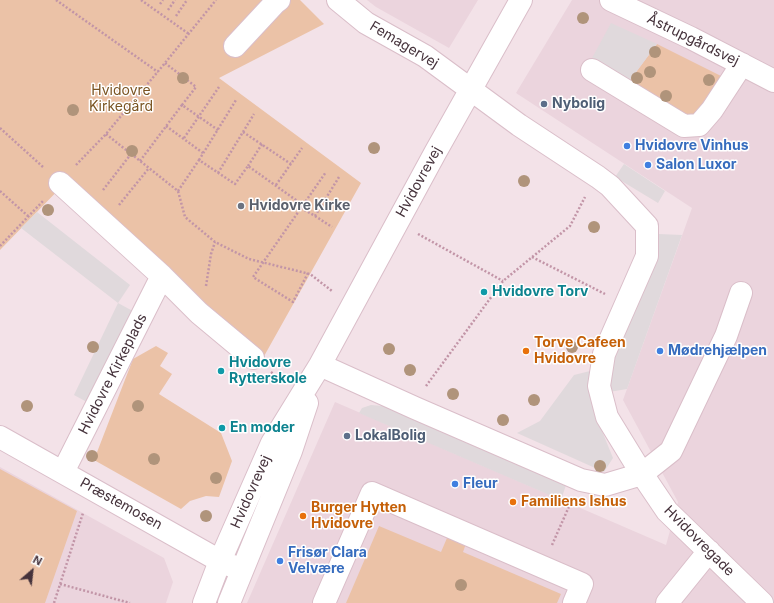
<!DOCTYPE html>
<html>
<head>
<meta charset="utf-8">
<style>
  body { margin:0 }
  #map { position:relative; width:774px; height:603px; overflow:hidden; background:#f3e2e8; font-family:Inter,sans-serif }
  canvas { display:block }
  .north { position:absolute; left:12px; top:551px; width:40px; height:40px; -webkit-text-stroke:3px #fff; paint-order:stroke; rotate:28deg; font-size:11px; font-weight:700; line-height:16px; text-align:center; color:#45323b }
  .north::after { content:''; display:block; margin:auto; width:14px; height:18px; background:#45323b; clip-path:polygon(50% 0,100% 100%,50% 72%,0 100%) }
</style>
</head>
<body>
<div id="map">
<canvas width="774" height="603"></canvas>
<div class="north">N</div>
</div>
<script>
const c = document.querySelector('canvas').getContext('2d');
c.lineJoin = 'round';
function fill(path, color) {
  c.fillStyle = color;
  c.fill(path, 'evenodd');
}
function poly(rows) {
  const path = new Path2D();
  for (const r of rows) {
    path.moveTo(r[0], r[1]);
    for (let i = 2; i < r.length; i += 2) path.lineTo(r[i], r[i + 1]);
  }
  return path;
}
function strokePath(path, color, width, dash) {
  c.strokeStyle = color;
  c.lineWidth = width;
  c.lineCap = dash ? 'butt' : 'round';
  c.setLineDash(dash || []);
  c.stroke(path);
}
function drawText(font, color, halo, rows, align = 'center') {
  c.font = font + ' Inter,sans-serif';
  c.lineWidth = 3;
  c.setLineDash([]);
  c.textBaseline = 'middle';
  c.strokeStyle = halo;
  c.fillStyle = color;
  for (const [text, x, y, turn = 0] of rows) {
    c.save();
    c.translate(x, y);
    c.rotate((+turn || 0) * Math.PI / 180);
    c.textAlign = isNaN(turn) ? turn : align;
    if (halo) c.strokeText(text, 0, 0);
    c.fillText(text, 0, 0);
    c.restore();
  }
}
const residential = poly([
  [367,0,478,0,449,48,376,7],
  [572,0,774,0,774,603,247,603,335,402,666,545,678,502,623,400,692,208,516,93],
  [0,467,164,558,173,582,166,603,0,603]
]);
const green = poly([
  [0,0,300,0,324,24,219,78,361,183,263,358,66,182,0,250],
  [657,44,723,77,696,115,683,116,628,83],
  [156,346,168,353,160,366,172,374,159,394,221,433,232,461,219,497,206,496,190,501,181,509,94,460,133,359],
  [0,469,77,511,45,603,0,603],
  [379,526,441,552,450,531,468,538,463,552,561,594,557,603,346,603]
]);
const parking = poly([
  [611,23,657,44,628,83,591,60],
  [624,164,665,191,658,203,615,177],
  [37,212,130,285,118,303,142,316,96,407,74,395,118,303,21,228],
  [659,234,682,235,627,389,609,392,610,362,657,255],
  [590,371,591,399,600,426,613,458,604,472,517,433,540,421,574,375],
  [371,405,383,406,566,485,561,500,359,413,362,408]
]);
const path = poly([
  [56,0,158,72],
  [141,0,189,34],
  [160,4,163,0],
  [168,10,175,0],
  [176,16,187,0],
  [165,63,196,87,182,105,218,130],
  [166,126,203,153],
  [0,128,43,167],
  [243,132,291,164],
  [106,134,178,191,185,217,215,242,249,259,310,274,332,291],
  [184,138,219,87],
  [199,160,236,100],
  [140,161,182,105],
  [76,165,106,134,165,63,216,0],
  [248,166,262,144],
  [218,173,254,114],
  [276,185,302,148],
  [103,190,131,154],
  [0,191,28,216],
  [178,191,199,160,235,184,248,166,303,205],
  [119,205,149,168],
  [301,208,315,216,339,177],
  [315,216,332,227],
  [418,234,503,281],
  [0,246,44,200],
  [532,257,605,294],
  [308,273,293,302,253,277,326,172],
  [206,286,211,254,215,242],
  [271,372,281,381],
  [426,386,503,281,570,226,585,197],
  [552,545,571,502],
  [60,584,130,603],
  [54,603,83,513]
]);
const minor = poly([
  [338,0,366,23,425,56,519,125,598,177,610,186,647,226,647,256,604,354,599,386,607,417,642,474,667,511,762,603],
  [611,0,691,38,774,81],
  [235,46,275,3,279,0],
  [592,70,684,126,699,125,712,110,742,64],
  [60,183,162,276,199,313,253,358],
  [320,365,415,408,581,480,605,485,642,474,671,451,726,336,741,293],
  [0,437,220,561,242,570],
  [63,472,162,276],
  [204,603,220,561,272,443,320,365,435,153,521,0],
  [229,603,291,451,307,403],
  [324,603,372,493,582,584,574,603],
  [667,603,709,551]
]);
const trees = [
  [583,18],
  [655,52],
  [650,72],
  [183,78],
  [637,78],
  [709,80],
  [666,96],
  [73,110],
  [374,148],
  [132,151],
  [524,181],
  [48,210],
  [594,227],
  [93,347],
  [572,347],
  [389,349],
  [410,370],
  [453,394],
  [534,400],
  [27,406],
  [138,406],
  [503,420],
  [92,456],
  [154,459],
  [600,466],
  [216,478],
  [206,516],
  [461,585]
];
const markers = [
  [544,104,4,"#5c6f8a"],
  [627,146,4,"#3f7fe0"],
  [648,165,4,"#3f7fe0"],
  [241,206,4,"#6b7280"],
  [484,292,4,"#0f9aa8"],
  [526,351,4,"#e8710a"],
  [660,351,4,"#3f7fe0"],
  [221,371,4,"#0f9aa8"],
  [222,428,4,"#0f9aa8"],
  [347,436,4,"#5c6f8a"],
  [455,484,4,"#3f7fe0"],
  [513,502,4,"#e8710a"],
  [303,516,4,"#e8710a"],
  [280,561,4,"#3f7fe0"]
];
const streetNames = [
  ["Åstrupgårdsvej",693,40,26],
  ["Femagervej",404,45,31],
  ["Hvidovrevej",419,182,-61],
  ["Hvidovre Kirkeplads",113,374,-63],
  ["Hvidovrevej",251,492,-66],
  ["Præstemosen",121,504,29],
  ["Hvidovregade",699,541,45]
];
const parkNames = [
  ["Hvidovre",121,91],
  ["Kirkegård",121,107]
];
const serviceNames = [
  ["Nybolig",552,104],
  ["LokalBolig",355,436]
];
const shopNames = [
  ["Hvidovre Vinhus",635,146],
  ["Salon Luxor",656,165],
  ["Mødrehjælpen",668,351],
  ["Fleur",463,484],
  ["Frisør Clara",288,553],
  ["Velvære",288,569]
];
const worshipNames = [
  ["Hvidovre Kirke",249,206]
];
const cultureNames = [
  ["Hvidovre Torv",492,292],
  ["Hvidovre",229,363],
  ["Rytterskole",229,379],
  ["En moder",230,428]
];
const foodNames = [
  ["Torve Cafeen",534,343],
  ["Hvidovre",534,359],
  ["Familiens Ishus",521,502],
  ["Burger Hytten",311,508],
  ["Hvidovre",311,524]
];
fill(residential, '#ebd4dd');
fill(green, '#ebc2a7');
fill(parking, '#e0d9dc');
strokePath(minor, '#dabec9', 24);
strokePath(path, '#c295a7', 2.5, [2, 2]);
strokePath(minor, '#fff', 22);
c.fillStyle = '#b0947b';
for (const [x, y] of trees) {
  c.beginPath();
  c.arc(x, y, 6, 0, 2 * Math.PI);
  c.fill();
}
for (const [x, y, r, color] of markers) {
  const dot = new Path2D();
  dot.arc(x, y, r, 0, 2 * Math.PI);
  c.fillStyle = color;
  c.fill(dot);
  strokePath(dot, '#fff', 1.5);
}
drawText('14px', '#45323b', '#fff', streetNames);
drawText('14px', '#7a5422', '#fff', parkNames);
drawText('bold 14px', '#4e5e75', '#fff', serviceNames, 'left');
drawText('bold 14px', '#366cbe', '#fff', shopNames, 'left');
drawText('bold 14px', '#5b616d', '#fff', worshipNames, 'left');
drawText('bold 14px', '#0d838f', '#fff', cultureNames, 'left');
drawText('bold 14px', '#c56008', '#fff', foodNames, 'left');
</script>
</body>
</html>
